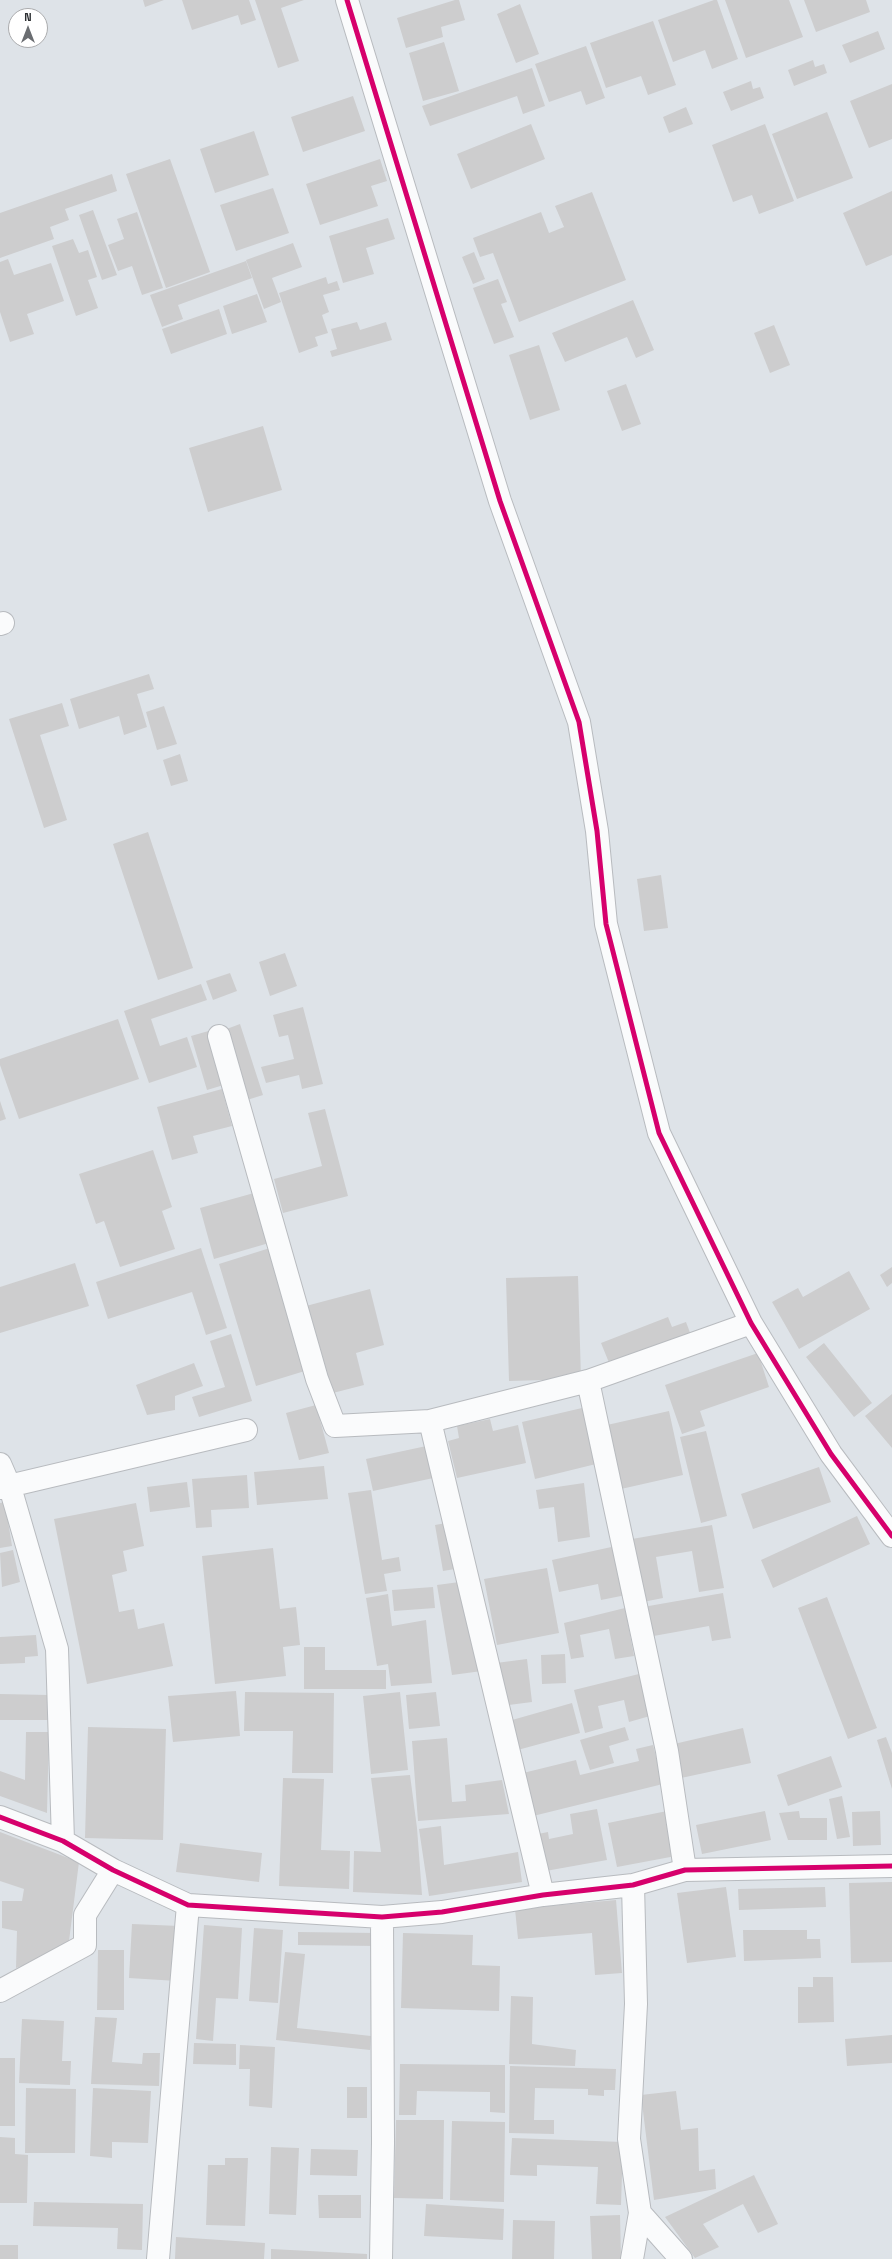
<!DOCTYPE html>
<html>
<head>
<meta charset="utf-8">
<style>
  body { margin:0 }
  #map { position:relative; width:892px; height:2259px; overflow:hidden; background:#dee3e8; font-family:"Space Grotesk",sans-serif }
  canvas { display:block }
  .north { position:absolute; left:8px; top:8px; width:40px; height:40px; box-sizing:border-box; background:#fff; border:1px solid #aaabad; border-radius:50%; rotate:0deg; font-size:11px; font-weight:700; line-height:16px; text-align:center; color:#2b2e31 }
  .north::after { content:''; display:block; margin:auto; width:14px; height:18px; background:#6a6d71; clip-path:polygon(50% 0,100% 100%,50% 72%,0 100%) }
</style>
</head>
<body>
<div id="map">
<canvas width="892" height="2259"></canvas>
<div class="north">N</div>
</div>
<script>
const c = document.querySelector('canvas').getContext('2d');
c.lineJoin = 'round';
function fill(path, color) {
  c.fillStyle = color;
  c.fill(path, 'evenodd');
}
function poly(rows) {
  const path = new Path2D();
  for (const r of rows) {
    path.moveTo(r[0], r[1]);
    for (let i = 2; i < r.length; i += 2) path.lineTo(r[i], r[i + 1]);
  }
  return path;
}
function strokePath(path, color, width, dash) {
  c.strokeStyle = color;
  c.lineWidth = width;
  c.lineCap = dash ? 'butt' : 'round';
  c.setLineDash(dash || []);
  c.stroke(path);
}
const building = poly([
  [143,0,164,0,145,7],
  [182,0,249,0,256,20,241,25,238,15,192,30],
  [255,0,304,0,281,8,299,61,278,68],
  [455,0,459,0,465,20,441,27,443,37,406,48,397,18],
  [714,0,717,0,738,59,712,69,705,50,673,62,658,20],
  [725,0,789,0,803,37,746,58],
  [804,0,866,0,870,12,816,32],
  [520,4,539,54,516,63,497,14],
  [653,21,676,85,648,95,641,76,606,88,590,43],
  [878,31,885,49,850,63,842,45],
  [444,42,459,91,423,101,409,53],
  [586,46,605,98,586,105,581,91,549,102,535,64],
  [813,60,815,67,824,64,827,73,794,86,788,70],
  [532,68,545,106,523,114,517,96,430,126,422,106],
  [751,81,753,89,760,87,764,98,731,111,723,92],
  [892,84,892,139,869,148,850,101],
  [353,96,365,131,303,152,291,117],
  [686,107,693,124,669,133,663,117],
  [827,112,853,178,797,199,772,134],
  [531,124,545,159,471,189,457,154],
  [765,124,794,201,759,214,752,195,733,202,712,145],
  [254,131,269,175,215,193,200,149],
  [170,159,210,272,166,288,126,174],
  [380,159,387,181,371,186,378,206,320,225,306,184],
  [112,174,117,191,65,209,69,220,50,227,54,239,0,258,0,213],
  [273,188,289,233,236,251,220,205],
  [892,191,892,255,866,266,843,213],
  [592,192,626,280,519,322,493,253,480,257,473,238,541,212,549,233,564,227,555,206],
  [93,210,117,275,102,280,79,215],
  [137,212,163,288,142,295,132,266,118,271,108,245,124,239,117,219],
  [388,218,395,239,366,248,374,274,343,283,329,236],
  [73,239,79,253,88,250,97,277,88,280,98,308,76,316,52,246],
  [293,243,302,267,272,278,281,302,264,309,246,260],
  [474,252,485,279,473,284,462,257],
  [8,259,14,275,51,263,64,301,27,314,34,334,10,342,0,312,0,262],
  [246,261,252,278,178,305,183,319,162,327,150,295],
  [326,277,328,284,337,281,340,290,323,295,329,312,322,315,328,333,315,337,318,346,299,353,279,293],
  [498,279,507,302,501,304,514,337,494,344,473,288],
  [257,294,267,322,232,334,223,306],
  [633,300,654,350,636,358,627,337,565,362,552,333],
  [219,309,227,334,171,354,162,329],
  [357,322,360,330,386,322,392,340,332,357,330,351,337,349,331,329],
  [774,325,790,365,770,373,754,333],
  [539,345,560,410,530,420,509,355],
  [626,384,641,424,622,431,607,391],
  [263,426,282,490,208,512,189,448],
  [149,674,154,689,137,694,147,727,124,735,119,716,79,729,70,699],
  [62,703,69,726,40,735,67,820,44,828,9,719],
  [164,706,177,744,157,750,146,712],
  [180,754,188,781,171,786,163,760],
  [148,832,193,968,158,980,113,844],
  [661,875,668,928,644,931,637,879],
  [285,953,297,986,270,996,259,962],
  [230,973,237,991,213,1000,206,981],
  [201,984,207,1000,151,1019,160,1046,187,1037,197,1067,149,1083,124,1011],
  [303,1007,323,1084,302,1089,299,1075,266,1083,261,1067,294,1059,288,1035,279,1037,273,1015],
  [118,1019,139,1079,19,1119,0,1065,0,1059],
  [240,1024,263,1095,247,1100,224,1030],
  [212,1030,227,1084,207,1090,191,1036],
  [222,1089,232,1126,193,1136,198,1153,172,1160,157,1107],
  [0,1101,6,1119,0,1121],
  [325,1109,348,1196,283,1213,274,1179,322,1166,308,1113],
  [153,1150,172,1207,162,1211,175,1249,120,1267,104,1221,96,1224,79,1174],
  [254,1193,269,1243,214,1259,200,1208],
  [201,1248,227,1328,206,1335,192,1292,108,1319,96,1282],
  [270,1248,308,1370,256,1386,219,1264],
  [75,1263,89,1306,0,1333,0,1287],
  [892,1267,892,1283,887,1287,880,1275],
  [849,1271,870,1309,799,1349,772,1302,798,1288,803,1297],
  [578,1276,581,1379,509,1381,506,1278],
  [370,1289,384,1345,356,1353,364,1385,329,1394,306,1306],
  [668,1317,672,1327,686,1322,692,1338,612,1370,601,1343],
  [231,1334,252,1401,199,1417,192,1397,225,1387,210,1341],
  [824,1343,872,1403,854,1417,806,1357],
  [758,1353,769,1387,700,1411,705,1426,682,1434,665,1385],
  [194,1363,203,1386,175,1396,175,1410,147,1415,136,1385],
  [892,1394,892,1448,865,1416],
  [316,1405,329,1453,299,1460,286,1413],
  [582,1408,596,1464,535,1479,522,1422],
  [669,1411,683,1475,621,1489,607,1425],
  [490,1419,493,1431,518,1425,526,1463,457,1478,448,1441,459,1438,457,1426],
  [706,1431,727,1516,701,1523,680,1437],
  [431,1445,438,1477,373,1491,366,1459],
  [324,1466,328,1499,257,1505,254,1472],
  [819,1467,831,1502,753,1529,741,1494],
  [247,1475,249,1508,211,1510,212,1527,196,1528,192,1479],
  [187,1482,190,1507,150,1512,147,1487],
  [584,1483,590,1537,558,1542,554,1507,539,1509,536,1490],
  [371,1490,382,1560,399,1557,401,1571,384,1574,387,1591,365,1594,348,1493],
  [5,1502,12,1546,0,1548,0,1503],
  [136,1503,144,1546,123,1551,127,1571,112,1575,119,1612,134,1609,138,1629,164,1623,173,1666,87,1684,54,1519],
  [857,1516,870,1544,773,1588,761,1560],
  [452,1522,461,1568,443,1571,435,1525],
  [712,1525,724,1588,699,1592,692,1551,656,1557,663,1598,643,1602,632,1539],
  [616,1546,626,1595,601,1600,598,1584,559,1592,552,1560],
  [273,1548,280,1609,296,1607,300,1645,283,1647,286,1676,215,1684,202,1556],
  [13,1550,20,1582,2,1587,0,1553],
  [547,1568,559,1633,497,1645,484,1579],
  [467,1581,482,1671,452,1675,437,1585],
  [433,1587,435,1608,394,1611,392,1590],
  [723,1593,731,1638,712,1641,709,1626,648,1637,643,1607],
  [388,1594,392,1626,426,1620,432,1683,391,1686,388,1664,377,1666,366,1598],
  [827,1597,877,1728,848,1739,798,1608],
  [625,1608,634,1656,615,1659,609,1629,580,1635,584,1657,571,1659,564,1623],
  [36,1635,38,1656,25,1657,25,1663,0,1664,0,1637],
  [304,1647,325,1647,325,1670,386,1670,386,1689,304,1689],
  [565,1654,566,1683,542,1684,541,1655],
  [527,1659,532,1702,501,1706,496,1663],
  [639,1674,650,1716,629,1722,624,1700,598,1706,603,1728,585,1733,574,1690],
  [236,1691,240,1736,173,1742,168,1696],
  [245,1692,334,1693,333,1773,292,1773,293,1731,244,1731],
  [400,1692,408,1770,371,1774,363,1696],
  [436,1692,440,1726,409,1729,406,1695],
  [0,1694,49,1695,48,1720,0,1720],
  [572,1703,580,1733,514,1751,505,1722],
  [88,1727,166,1729,163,1840,85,1838],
  [625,1727,629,1740,609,1746,614,1763,590,1770,580,1740],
  [743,1728,751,1763,681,1778,674,1744],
  [26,1732,49,1732,47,1813,0,1796,0,1771,25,1780],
  [886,1737,892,1753,892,1789,877,1740],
  [447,1738,452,1802,466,1801,465,1785,502,1780,509,1814,418,1821,412,1741],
  [653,1745,663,1784,529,1817,519,1774,576,1760,580,1775,639,1761,636,1749],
  [831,1756,842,1787,788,1806,777,1775],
  [410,1775,417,1828,422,1895,353,1892,354,1851,381,1852,371,1778],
  [283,1778,324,1779,321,1850,350,1851,349,1889,279,1886],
  [842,1796,850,1837,837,1839,829,1799],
  [597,1809,607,1860,540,1872,533,1835,548,1832,549,1839,573,1834,570,1814],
  [672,1810,681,1855,617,1867,608,1823],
  [765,1811,771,1840,702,1854,696,1825],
  [799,1811,800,1818,827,1818,827,1840,788,1840,779,1813],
  [880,1811,881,1845,853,1846,852,1812],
  [441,1826,444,1865,518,1852,522,1882,429,1896,419,1829],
  [0,1832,79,1862,68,1949,16,1968,17,1931,2,1928,2,1901,22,1901,24,1889,0,1881],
  [180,1843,262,1853,259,1882,176,1872],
  [892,1882,892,1962,851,1963,849,1883],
  [726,1887,736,1957,687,1963,677,1893],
  [825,1887,826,1907,739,1910,738,1889],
  [616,1900,622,1973,595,1975,592,1933,518,1939,515,1909],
  [132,1924,179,1926,177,1981,129,1978],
  [204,1925,242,1928,238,1999,216,1998,213,2041,196,2039],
  [254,1928,283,1930,278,2003,249,2001],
  [743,1930,807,1930,807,1939,820,1939,821,1958,744,1961],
  [298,1932,376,1933,376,1946,298,1945],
  [403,1933,473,1935,472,1965,500,1966,499,2011,401,2008],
  [98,1950,124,1950,124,2010,97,2010],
  [285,1952,305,1954,297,2028,371,2036,370,2050,276,2040],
  [813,1977,833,1977,834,2022,798,2023,798,1987,813,1987],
  [511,1996,533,1997,532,2044,576,2050,575,2066,509,2064],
  [95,2017,117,2018,112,2062,142,2064,143,2053,160,2053,159,2086,91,2084],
  [22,2019,64,2021,62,2061,71,2061,70,2085,19,2083],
  [892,2035,892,2063,847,2066,845,2039],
  [194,2043,236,2044,236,2065,193,2064],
  [240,2045,275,2047,272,2108,249,2106,250,2069,239,2069],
  [0,2058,15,2058,15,2126,0,2126],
  [400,2064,505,2065,505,2113,490,2112,490,2092,417,2091,416,2115,399,2115],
  [510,2066,616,2069,615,2090,604,2090,604,2096,588,2095,588,2089,535,2088,534,2120,554,2120,554,2134,509,2133],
  [347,2087,367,2087,367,2118,347,2118],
  [26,2088,76,2089,75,2153,25,2153],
  [93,2088,151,2091,148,2143,112,2142,112,2158,90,2156],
  [676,2091,681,2130,698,2128,699,2171,715,2169,716,2189,654,2200,641,2095],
  [396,2120,444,2120,443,2199,394,2198],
  [452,2121,505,2122,504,2202,450,2200],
  [0,2137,15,2138,15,2154,28,2155,27,2203,0,2203],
  [512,2138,623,2142,621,2205,596,2204,598,2167,537,2165,537,2176,510,2175],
  [271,2147,299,2148,296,2215,269,2214],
  [311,2149,358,2150,357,2176,310,2175],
  [225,2158,248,2158,245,2226,206,2225,208,2165,225,2165],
  [754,2175,778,2224,758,2233,743,2204,703,2224,719,2247,695,2258,665,2217],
  [318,2195,361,2195,361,2218,319,2218],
  [34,2202,143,2204,142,2250,117,2249,118,2228,33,2226],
  [426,2204,504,2209,503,2240,424,2236],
  [620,2215,621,2259,592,2259,590,2216],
  [513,2220,555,2221,554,2259,512,2259],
  [176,2237,265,2243,264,2259,175,2259],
  [0,2245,18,2245,18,2259,0,2259],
  [271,2249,367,2254,367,2259,271,2259]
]);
const minor = poly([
  [347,0,500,501,579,722,597,831,606,924,659,1133,751,1323,831,1454,892,1536],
  [0,624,3,623],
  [219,1036,317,1379,335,1426,430,1421,588,1381,751,1323],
  [588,1381,667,1751,685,1870],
  [430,1421,543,1895],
  [0,1464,10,1487,57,1649,63,1841],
  [0,1488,246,1430],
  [0,1817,63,1841,113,1870,188,1905,382,1917,442,1912,543,1895,633,1885,685,1870,892,1866],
  [633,1885,636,2004,629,2139,640,2213,681,2259],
  [0,1991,85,1945,85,1915,113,1870],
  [158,2259,188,1905],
  [381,2259,383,2143,382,1917],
  [632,2259,640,2213]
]);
const cycleway = poly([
  [347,0,500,501,579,722,597,831,606,924,659,1133,751,1323,831,1454,892,1536],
  [0,1817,63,1841,113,1870,188,1905,382,1917,442,1912,543,1895,633,1885,685,1870,892,1866]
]);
fill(building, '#cdcdce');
strokePath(minor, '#b8bbbf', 24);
strokePath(minor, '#fafbfc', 22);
strokePath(cycleway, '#d6006c', 5);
</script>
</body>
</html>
